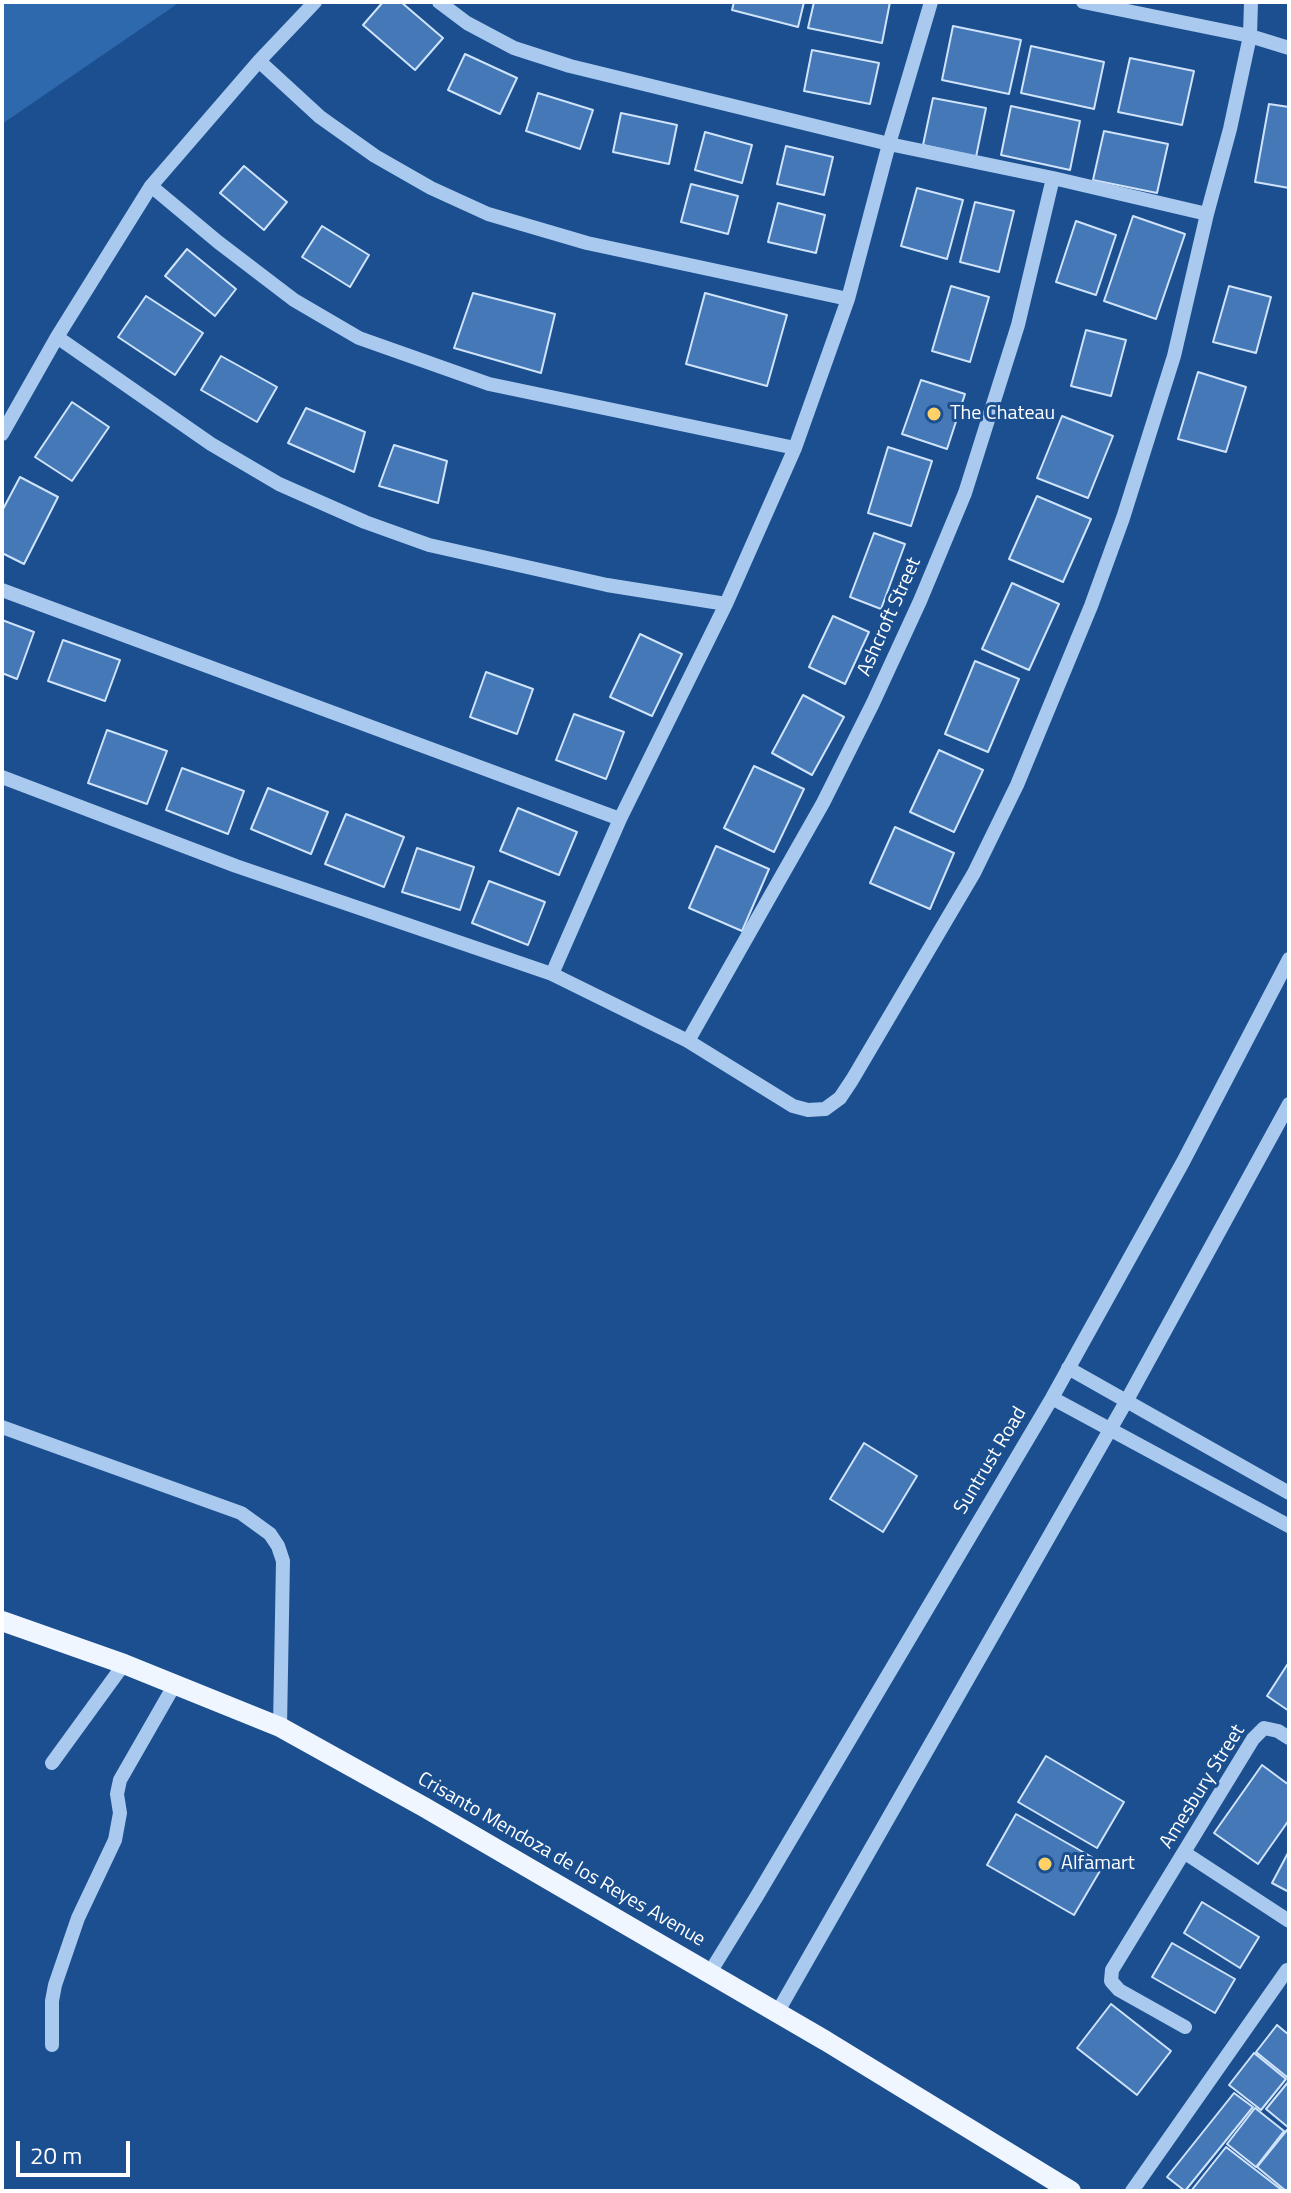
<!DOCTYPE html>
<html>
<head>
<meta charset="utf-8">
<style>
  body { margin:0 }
  #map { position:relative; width:1291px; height:2193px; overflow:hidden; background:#1b4f8f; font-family:"Titillium Web",sans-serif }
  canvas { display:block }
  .frame { position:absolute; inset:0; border:4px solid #fff; pointer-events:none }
  .scale { position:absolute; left:16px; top:2141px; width:114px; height:36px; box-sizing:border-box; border:4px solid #fff; border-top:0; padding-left:10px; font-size:24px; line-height:28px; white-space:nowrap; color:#fff; -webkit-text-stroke:6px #1b4f8f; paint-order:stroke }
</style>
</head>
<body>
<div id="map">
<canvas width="1291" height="2193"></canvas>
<div class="frame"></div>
<div class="scale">20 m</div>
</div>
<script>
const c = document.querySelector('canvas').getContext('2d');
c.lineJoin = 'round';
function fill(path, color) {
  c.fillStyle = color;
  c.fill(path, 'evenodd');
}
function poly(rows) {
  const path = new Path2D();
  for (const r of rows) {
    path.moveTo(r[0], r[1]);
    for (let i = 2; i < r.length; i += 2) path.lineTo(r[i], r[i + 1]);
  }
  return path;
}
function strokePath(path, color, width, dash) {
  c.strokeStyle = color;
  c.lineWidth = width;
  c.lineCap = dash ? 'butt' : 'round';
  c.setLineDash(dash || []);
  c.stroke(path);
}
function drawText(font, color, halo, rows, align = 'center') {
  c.font = font + ' "Titillium Web",sans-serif';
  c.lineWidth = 6;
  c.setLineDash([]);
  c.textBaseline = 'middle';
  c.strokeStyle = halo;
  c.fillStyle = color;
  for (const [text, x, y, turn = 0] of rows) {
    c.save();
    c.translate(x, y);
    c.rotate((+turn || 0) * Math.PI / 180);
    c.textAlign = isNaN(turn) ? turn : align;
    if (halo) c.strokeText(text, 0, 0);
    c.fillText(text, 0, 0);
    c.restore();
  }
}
const green = poly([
  [2,2,180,2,2,124]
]);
const building = poly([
  [383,2,401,2,443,38,415,70,363,25,383,2],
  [734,2,804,2,798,27,732,10,734,2],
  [814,2,890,2,882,43,808,28,814,2],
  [953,26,1021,40,1009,94,942,80,953,26],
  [1031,46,1104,62,1094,109,1021,93,1031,46],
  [812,50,879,63,870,104,804,91,812,50],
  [465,54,517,78,500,114,448,90,465,54],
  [1130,58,1194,71,1182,125,1118,112,1130,58],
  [538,93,593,110,580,149,526,131,538,93],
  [933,98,986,108,976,157,923,145,933,98],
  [1269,104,1289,107,1289,188,1255,182,1269,104],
  [1011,106,1080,121,1070,170,1001,155,1011,106],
  [621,113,677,125,669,164,613,152,621,113],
  [1104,131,1168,144,1157,193,1093,180,1104,131],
  [705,132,752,145,742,183,695,170,705,132],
  [786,146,833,157,824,195,777,184,786,146],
  [244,166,287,202,264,230,220,193,244,166],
  [691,184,738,196,728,234,681,222,691,184],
  [917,188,963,200,947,259,901,246,917,188],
  [975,202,1014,211,999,272,960,262,975,202],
  [778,203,825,215,816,253,768,242,778,203],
  [1133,216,1185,234,1156,319,1104,301,1133,216],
  [1076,221,1116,235,1096,295,1056,282,1076,221],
  [322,226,369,255,350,287,302,257,322,226],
  [187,249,236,289,215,316,165,276,187,249],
  [951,286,989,297,970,362,932,351,951,286],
  [1229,286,1271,297,1256,353,1213,342,1229,286],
  [473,293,555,314,541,373,454,348,473,293],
  [705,293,787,315,767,386,686,364,705,293],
  [146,296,203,333,175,375,118,337,146,296],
  [1086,330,1126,340,1111,396,1071,386,1086,330],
  [221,356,277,387,257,422,201,390,221,356],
  [1198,372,1246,387,1226,452,1178,439,1198,372],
  [921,380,965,394,947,449,902,434,921,380],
  [72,402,109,427,72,481,35,457,72,402],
  [306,408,365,432,354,472,288,443,306,408],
  [1062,416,1113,436,1088,498,1037,478,1062,416],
  [394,445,447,461,438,503,379,486,394,445],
  [888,447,932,461,911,526,868,513,888,447],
  [20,477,58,497,24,564,2,553,2,511,20,477],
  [1037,496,1091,519,1063,582,1009,559,1037,496],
  [874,533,905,544,881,609,850,597,874,533],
  [1012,583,1059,604,1029,670,982,649,1012,583],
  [833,616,869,632,845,684,809,667,833,616],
  [2,620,34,632,17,679,2,673,2,620],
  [640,634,682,654,652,716,610,697,640,634],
  [63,640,120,660,105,701,48,681,63,640],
  [975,661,1019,679,988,752,945,734,975,661],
  [486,672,533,689,517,734,470,717,486,672],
  [803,695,844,717,812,775,772,753,803,695],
  [574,714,624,732,606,779,556,760,574,714],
  [107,730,167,751,147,804,88,783,107,730],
  [939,750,983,770,954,832,910,812,939,750],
  [754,766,804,789,774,852,724,828,754,766],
  [182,768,244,791,228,834,166,810,182,768],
  [268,788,328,812,311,854,251,829,268,788],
  [518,808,577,832,559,875,500,851,518,808],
  [346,814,404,837,384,887,325,864,346,814],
  [895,827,954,853,930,909,870,883,895,827],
  [716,846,769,869,742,931,689,908,716,846],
  [417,848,474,867,460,910,402,892,417,848],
  [489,881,545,902,528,945,472,923,489,881],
  [864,1443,917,1476,883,1532,830,1499,864,1443],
  [1289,1662,1289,1711,1267,1696,1289,1662],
  [1046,1756,1124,1802,1097,1848,1018,1802,1046,1756],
  [1262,1765,1289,1785,1289,1820,1258,1864,1214,1833,1262,1765],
  [1016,1814,1104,1864,1074,1915,987,1865,1016,1814],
  [1289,1851,1289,1892,1272,1883,1289,1851],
  [1202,1902,1259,1937,1240,1968,1184,1933,1202,1902],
  [1172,1943,1235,1979,1215,2013,1152,1977,1172,1943],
  [1111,2004,1171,2051,1137,2095,1077,2048,1111,2004],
  [1277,2025,1289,2035,1289,2074,1287,2077,1256,2052,1277,2025],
  [1254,2053,1286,2079,1261,2110,1229,2085,1254,2053],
  [1289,2081,1289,2128,1266,2109,1289,2081],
  [1234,2093,1253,2107,1185,2191,1167,2177,1234,2093],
  [1255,2108,1284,2131,1256,2167,1227,2144,1255,2108],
  [1287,2130,1289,2132,1289,2191,1286,2191,1257,2167,1287,2130],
  [1226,2147,1283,2191,1191,2191,1226,2147]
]);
const minor = poly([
  [439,2,467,23,514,48,570,66,889,144,1053,178,1207,214],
  [1083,2,1250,36,1289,48],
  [259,61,320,117,375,156,431,188,488,214,587,243,848,299],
  [151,186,218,242,294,300,359,338,489,384,795,448],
  [57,337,211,444,279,484,365,522,429,545,607,585,726,604],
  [2,434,57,337,151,186,259,61,315,2],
  [2,590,620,819],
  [2,777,236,866,552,974,688,1041,793,1106,808,1110,825,1109,840,1098,852,1080,974,873,1017,785,1091,606,1123,518,1174,356,1207,214,1230,129,1250,36,1251,2],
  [552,974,620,819,726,604,795,448,848,299,889,144,931,2],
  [688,1041,823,803,873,703,920,601,965,493,1018,325,1053,178],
  [1068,1368,1289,1493],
  [1052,1398,1289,1526],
  [2,1427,241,1513,270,1534,278,1546,283,1561,280,1727],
  [52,1763,124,1664],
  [1185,1853,1289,1921],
  [709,1974,757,1896,1052,1398,1183,1162,1289,959],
  [777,2013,1127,1400,1289,1104],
  [1185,2027,1119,1990,1111,1981,1112,1970,1253,1739,1264,1728,1278,1731,1289,1738],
  [52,2045,52,2001,55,1985,78,1918,115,1840,120,1813,117,1794,120,1780,175,1684],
  [1132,2191,1287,1970,1289,1971]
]);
const major = poly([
  [2,1621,124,1664,280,1727,424,1807,826,2041,1071,2191]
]);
const markers = [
  [934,414,8,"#ffd166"],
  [1045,1864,8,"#ffd166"]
];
const poiNames = [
  ["The Chateau",950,414],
  ["Alfamart",1061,1864]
];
const streetNames = [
  ["Ashcroft Street",890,617,-66],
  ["Suntrust Road",991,1461,-59],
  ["Amesbury Street",1203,1787,-58],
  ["Crisanto Mendoza de los Reyes Avenue",561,1860,30]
];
fill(green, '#2e69ad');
fill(building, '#4478b7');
strokePath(building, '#cfe3fa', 2);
strokePath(minor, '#a9c9ee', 14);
strokePath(major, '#f0f6ff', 20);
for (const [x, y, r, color] of markers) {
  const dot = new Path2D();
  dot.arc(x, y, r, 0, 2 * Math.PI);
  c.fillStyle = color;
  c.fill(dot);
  strokePath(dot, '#1b4f8f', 3);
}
drawText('20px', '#fff', '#1b4f8f', poiNames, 'left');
drawText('20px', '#fff', '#1b4f8f', streetNames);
</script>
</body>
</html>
